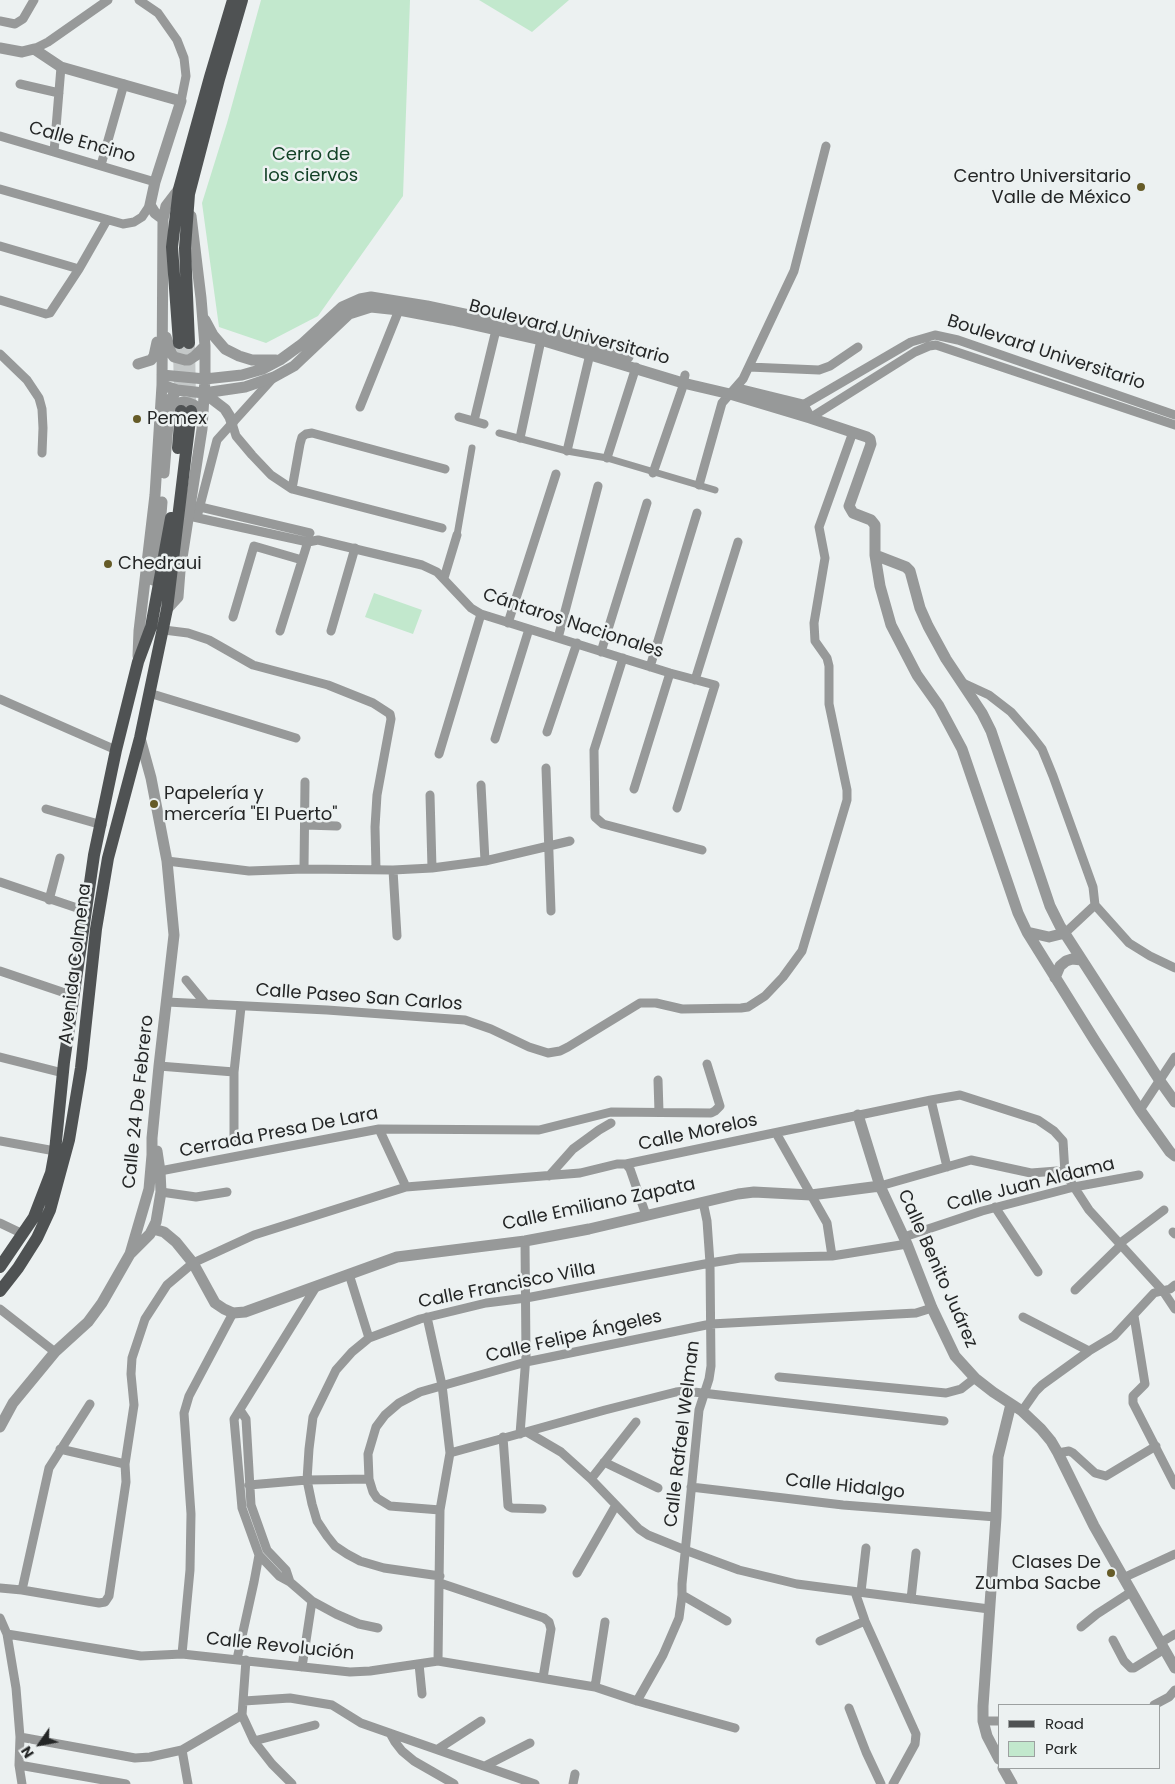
<!DOCTYPE html>
<html>
<head>
<meta charset="utf-8">
<style>
  body { margin:0 }
  #map { position:relative; width:1175px; height:1784px; overflow:hidden; background:#ecf1f1; font-family:Poppins,sans-serif }
  canvas { display:block }
  .legend { position:absolute; left:998px; top:1704px; width:162px; height:65px; box-sizing:border-box; background:#ecf1f1; border:1px solid #9ca0a0; margin:0; padding:6px 9px; list-style:none; font-size:15px; color:#242626 }
  .legend li { display:flex; align-items:center; gap:10px; height:25px }
  .legend b { width:25px; border:1px solid #9ca0a0 }
  .north { position:absolute; left:15px; top:1719px; width:50px; height:50px; -webkit-text-stroke:4px #ecf1f1; paint-order:stroke; rotate:237deg; font-size:14px; font-weight:700; line-height:20px; text-align:center; color:#242626 }
  .north::after { content:''; display:block; margin:auto; width:18px; height:22px; background:#242626; clip-path:polygon(50% 0,100% 100%,50% 72%,0 100%) }
</style>
</head>
<body>
<div id="map">
<canvas width="1175" height="1784"></canvas>
<ul class="legend">
<li><b style="height:6px;background:#4f5253"></b>Road</li>
<li><b style="height:14px;background:#c2e8cd"></b>Park</li>
</ul>
<div class="north">N</div>
</div>
<script>
const c = document.querySelector('canvas').getContext('2d');
c.lineJoin = 'round';
function fill(path, color) {
  c.fillStyle = color;
  c.fill(path, 'evenodd');
}
function poly(rows) {
  const path = new Path2D();
  for (const r of rows) {
    path.moveTo(r[0], r[1]);
    for (let i = 2; i < r.length; i += 2) path.lineTo(r[i], r[i + 1]);
  }
  return path;
}
function strokePath(path, color, width, dash) {
  c.strokeStyle = color;
  c.lineWidth = width;
  c.lineCap = dash ? 'butt' : 'round';
  c.setLineDash(dash || []);
  c.stroke(path);
}
function drawText(font, color, halo, rows, align = 'center') {
  c.font = font + ' Poppins,sans-serif';
  c.lineWidth = 5;
  c.setLineDash([]);
  c.textBaseline = 'middle';
  c.strokeStyle = halo;
  c.fillStyle = color;
  for (const [text, x, y, turn = 0] of rows) {
    c.save();
    c.translate(x, y);
    c.rotate((+turn || 0) * Math.PI / 180);
    c.textAlign = isNaN(turn) ? turn : align;
    if (halo) c.strokeText(text, 0, 0);
    c.fillText(text, 0, 0);
    c.restore();
  }
}
const green = poly([
  [261,0,410,0,403,196,318,316,266,343,219,327,202,203,227,123],
  [479,0,569,0,532,32],
  [374,593,422,610,413,634,365,617]
]);
const primaryTunnel = poly([
  [179,343,180,401],
  [189,343,190,401]
]);
const pedestrian = poly([
  [499,433,567,451,607,458,715,490],
  [457,535,472,448]
]);
const minor = poly([
  [139,0,158,13,177,40,184,58,186,76,181,101],
  [0,21,15,24,23,19,34,0],
  [34,49,48,42,108,0],
  [20,84,59,93],
  [0,136,155,182],
  [54,152,61,67],
  [101,165,124,84],
  [0,189,123,224,134,222,142,217,150,205],
  [0,246,79,269],
  [0,300,46,314,50,313,79,269,107,220],
  [0,354,27,380,39,398,42,409,43,428,42,453],
  [749,367,819,370,830,366,858,347],
  [803,405,911,342,935,335,958,340,1175,415],
  [360,407,399,310],
  [459,417,484,424],
  [810,418,915,352,929,346,936,345,1175,425],
  [474,421,496,330],
  [232,423,236,436,252,455,271,475,292,489,442,528],
  [520,438,541,340],
  [567,451,590,354],
  [607,458,636,367],
  [653,473,682,389,685,375],
  [699,485,722,403,743,379,794,271,826,146],
  [292,489,300,444,302,437,306,434,312,433,445,469],
  [196,506,310,533],
  [189,516,308,542,318,540,422,565,437,572,471,608,481,614,670,673,715,685,677,808],
  [197,517,217,440,274,377],
  [444,578,457,535],
  [233,617,254,546,302,560],
  [508,623,556,474],
  [164,630,188,633,209,640,253,665,328,685,373,703,390,714,391,719,377,795,375,827,376,870],
  [280,631,309,538],
  [331,631,355,548],
  [558,638,598,486],
  [601,652,647,503],
  [623,658,594,750,595,817,603,824,702,850],
  [650,667,697,513],
  [695,680,738,542],
  [963,683,989,695,1011,712,1032,736,1042,749,1053,776,1093,887,1095,905,1129,943,1150,956,1175,968],
  [149,693,296,738],
  [0,699,116,750],
  [547,732,577,643],
  [495,739,529,629],
  [439,754,481,614],
  [546,768,551,911],
  [481,785,485,861],
  [634,789,670,673],
  [430,795,432,868],
  [46,809,102,825],
  [305,825,337,826],
  [167,861,249,871,304,869,393,870,432,868,485,861,570,841],
  [304,869,305,782],
  [393,870,397,936],
  [0,882,86,911],
  [49,900,60,858],
  [1065,933,1095,905],
  [0,971,74,996],
  [186,980,205,1003],
  [167,1002,327,1010,465,1020,491,1029,529,1047,548,1053,560,1051,568,1047,640,1003,656,1003,682,1009,741,1008,748,1007,765,996,783,977,802,951,847,800,847,790,829,704,829,666,827,658,815,641,814,623,825,558,819,527,853,432],
  [0,1057,63,1073],
  [159,1066,234,1072],
  [658,1080,659,1112],
  [931,1100,947,1167],
  [1140,1110,1175,1057],
  [379,1129,406,1187],
  [776,1133,827,1223,832,1256],
  [0,1141,55,1151],
  [234,1142,234,1072,241,1007],
  [626,1164,630,1169,646,1215],
  [160,1171,379,1129,539,1130,611,1112,711,1113,715,1111,720,1106,707,1064],
  [549,1176,573,1149,599,1130,611,1123],
  [880,1186,971,1160,1031,1173,1057,1171,1065,1173],
  [161,1192,196,1197,227,1192],
  [995,1207,1038,1272],
  [0,1223,23,1234],
  [1173,1232,1175,1234],
  [904,1237,982,1211,1074,1187,1139,1175],
  [1119,1244,1164,1210],
  [349,1274,369,1338],
  [316,1287,234,1419,242,1508,259,1555,279,1576,290,1582,312,1601,336,1614,359,1624,378,1628],
  [1075,1290,1121,1245],
  [0,1309,55,1352],
  [1134,1316,1145,1384,1133,1396,1133,1403,1175,1485],
  [427,1317,442,1385,450,1453,440,1510,438,1661],
  [1023,1317,1089,1351],
  [779,1377,946,1393,961,1389,975,1378],
  [240,1410,246,1419,251,1505,267,1550,286,1570,290,1582],
  [1022,1411,1036,1391,1042,1385,1089,1351,1114,1336,1154,1293,1170,1289,1175,1285],
  [527,1432,561,1452,591,1479,639,1529,648,1535,685,1550,739,1570,797,1584,989,1609],
  [520,1434,526,1356,525,1241],
  [503,1437,508,1506,512,1508,542,1509],
  [60,1449,125,1464],
  [450,1453,605,1410,676,1392,685,1391,944,1421],
  [1058,1453,1069,1451,1073,1453,1095,1473,1106,1476,1156,1446],
  [604,1462,658,1488],
  [591,1479,636,1422],
  [249,1485,307,1480,369,1479],
  [691,1487,843,1505,996,1517],
  [440,1510,390,1506,377,1498,373,1492,369,1479,368,1454,376,1427,385,1415,399,1403,420,1392,526,1362,711,1324,916,1313,932,1308],
  [577,1573,616,1505],
  [440,1576,384,1568,360,1561,347,1554,335,1546,327,1536,317,1521,312,1504,307,1480,309,1449,313,1417,336,1370,352,1352,369,1338,420,1319,486,1303,526,1298,710,1263,740,1258,832,1256,907,1244],
  [1123,1578,1175,1554],
  [440,1583,544,1618,549,1622,551,1629,543,1678],
  [0,1588,22,1590,99,1603,105,1602,109,1596,126,1482,125,1464,134,1405,131,1374,132,1358,145,1319,167,1285,193,1263,254,1235,406,1187,580,1173,617,1164,626,1164,931,1100,960,1095,1038,1120,1054,1131,1063,1141,1065,1173,1089,1210,1163,1291,1175,1309],
  [22,1590,49,1468,90,1404],
  [855,1592,865,1621,916,1734,915,1744,893,1784],
  [861,1592,866,1548],
  [682,1595,727,1621],
  [911,1599,916,1553],
  [0,1618,7,1634,16,1688,20,1737,19,1765,22,1784],
  [1081,1627,1097,1614,1131,1592],
  [7,1634,141,1656,182,1654,350,1672,370,1671,438,1661,595,1687,637,1701,735,1728],
  [1113,1640,1124,1661,1131,1668,1134,1668,1163,1650],
  [820,1641,865,1621],
  [1160,1643,1175,1634],
  [182,1654,190,1570,191,1514,184,1413,189,1396,233,1313],
  [237,1659,254,1582,259,1555],
  [419,1664,422,1694],
  [302,1667,312,1601],
  [595,1687,605,1622],
  [244,1701,290,1698,332,1705,361,1723,535,1784],
  [637,1701,663,1655,679,1618,682,1595,682,1584,699,1410,709,1379,711,1366,710,1263,707,1221,703,1202],
  [1154,1705,1169,1697,1175,1690],
  [849,1708,866,1752,881,1784],
  [242,1715,254,1741,272,1764,292,1784],
  [242,1715,246,1660],
  [983,1721,999,1721],
  [390,1733,395,1742,402,1751,414,1761,454,1784],
  [20,1737,135,1758,150,1757,182,1750,242,1715],
  [254,1741,315,1725],
  [438,1749,481,1721],
  [182,1750,188,1784],
  [19,1765,126,1784],
  [485,1766,530,1743],
  [573,1784,575,1774]
]);
const tertiary = poly([
  [0,48,22,52,34,49,61,67,181,101,155,182,150,205,155,213,163,219],
  [205,320,213,335,225,349,239,356,252,360,276,360],
  [166,337,171,353,174,357,185,360,189,360,195,356,205,346],
  [138,364,151,360,154,356,157,342],
  [162,375,205,379,242,375,263,369,280,360,302,344,342,307,360,299,371,297,427,306,543,331,628,357],
  [162,385,177,390,204,393,245,387,274,377,294,366,349,314,371,307,399,310,452,320,541,340,683,383,730,394,810,418,867,437,870,439,871,444,849,506,853,513,871,520,875,525,875,555,880,586,891,625,917,675,939,706,962,749,1018,913,1027,932,1095,1041,1140,1110,1170,1152,1175,1156],
  [742,390,803,405,810,418],
  [204,393,225,409,230,417,232,423],
  [166,413,175,405,183,402,189,403,194,405,198,410,201,420],
  [164,473,170,400,177,390],
  [875,555,906,567,910,571,920,608,928,626,946,659,982,713,991,731,1050,906,1060,926,1082,960,1160,1081,1175,1102],
  [153,580,159,539,162,502],
  [167,609,178,597,180,571,202,429,205,379,205,346,201,298,191,216],
  [138,656,139,631,155,495,162,385,163,219,166,206,179,189],
  [1027,932,1049,937,1065,933],
  [1055,978,1060,966,1066,961,1072,959,1082,960],
  [858,1115,880,1186,907,1244,932,1308,955,1356,975,1378,993,1392,1022,1411,1041,1429,1051,1441,1058,1453,1094,1526,1175,1668],
  [153,1229,164,1232,176,1242,193,1263,215,1303,224,1309,233,1313,245,1312,397,1257,525,1241,589,1229,738,1194,754,1192,811,1195,880,1186],
  [130,1254,150,1234,156,1222,161,1192,160,1171,157,1151],
  [0,1427,13,1403,55,1352,88,1322,102,1303,130,1254,149,1189,152,1155,152,1138,159,1066,174,935,167,861,151,778,140,738],
  [999,1759,987,1736,983,1721,983,1706,996,1517,998,1457,1011,1404],
  [1003,1768,1012,1784]
]);
const primary = poly([
  [179,343,172,247,179,189,210,77,233,0],
  [189,343,185,248,189,194,219,79,242,0],
  [178,448,181,411],
  [0,1267,34,1217,51,1173,55,1151,64,1062,94,855,116,750,138,662,151,627,171,518],
  [0,1291,18,1268,37,1238,50,1210,69,1140,81,1068,96,929,108,858,140,738,167,609,191,411]
]);
const markers = [
  [1141,187,5,"#655b27"],
  [137,419,5,"#655b27"],
  [108,564,5,"#655b27"],
  [154,804,5,"#655b27"],
  [1111,1573,5,"#655b27"]
];
const streetNames = [
  ["Calle Encino",82,143,16],
  ["Boulevard Universitario",569,333,15],
  ["Boulevard Universitario",1046,353,18],
  ["Cántaros Nacionales",573,624,18],
  ["Avenida Colmena",76,964,-83],
  ["Calle Paseo San Carlos",359,998,4],
  ["Calle 24 De Febrero",139,1102,-84],
  ["Cerrada Presa De Lara",279,1133,-11],
  ["Calle Morelos",698,1133,-12],
  ["Calle Juan Aldama",1031,1185,-14],
  ["Calle Emiliano Zapata",599,1205,-12],
  ["Calle Benito Juárez",937,1269,66],
  ["Calle Francisco Villa",507,1286,-11],
  ["Calle Felipe Ángeles",574,1337,-13],
  ["Calle Rafael Welman",683,1434,-83],
  ["Calle Hidalgo",845,1487,6],
  ["Calle Revolución",280,1647,6]
];
const parkNames = [
  ["Cerro de",311,155],
  ["los ciervos",311,176]
];
const poiNames = [
  ["Centro Universitario",1131,177,"right"],
  ["Valle de México",1131,198,"right"],
  ["Pemex",147,419],
  ["Chedraui",118,564],
  ["Papelería y",164,794],
  ["mercería \"El Puerto\"",164,815],
  ["Clases De",1101,1563,"right"],
  ["Zumba Sacbe",1101,1584,"right"]
];
fill(green, '#c2e8cd');
strokePath(primaryTunnel, '#c4c8c8', 12, [12, 6]);
strokePath(pedestrian, '#979999', 7);
strokePath(minor, '#979999', 9);
strokePath(tertiary, '#979999', 11);
strokePath(primary, '#4f5253', 12);
for (const [x, y, r, color] of markers) {
  const dot = new Path2D();
  dot.arc(x, y, r, 0, 2 * Math.PI);
  c.fillStyle = color;
  c.fill(dot);
  strokePath(dot, '#ecf1f1', 2);
}
drawText('18px', '#242626', '#ecf1f1', streetNames);
drawText('18px', '#134227', '#ecf1f1', parkNames);
drawText('18px', '#242626', '#ecf1f1', poiNames, 'left');
</script>
</body>
</html>
